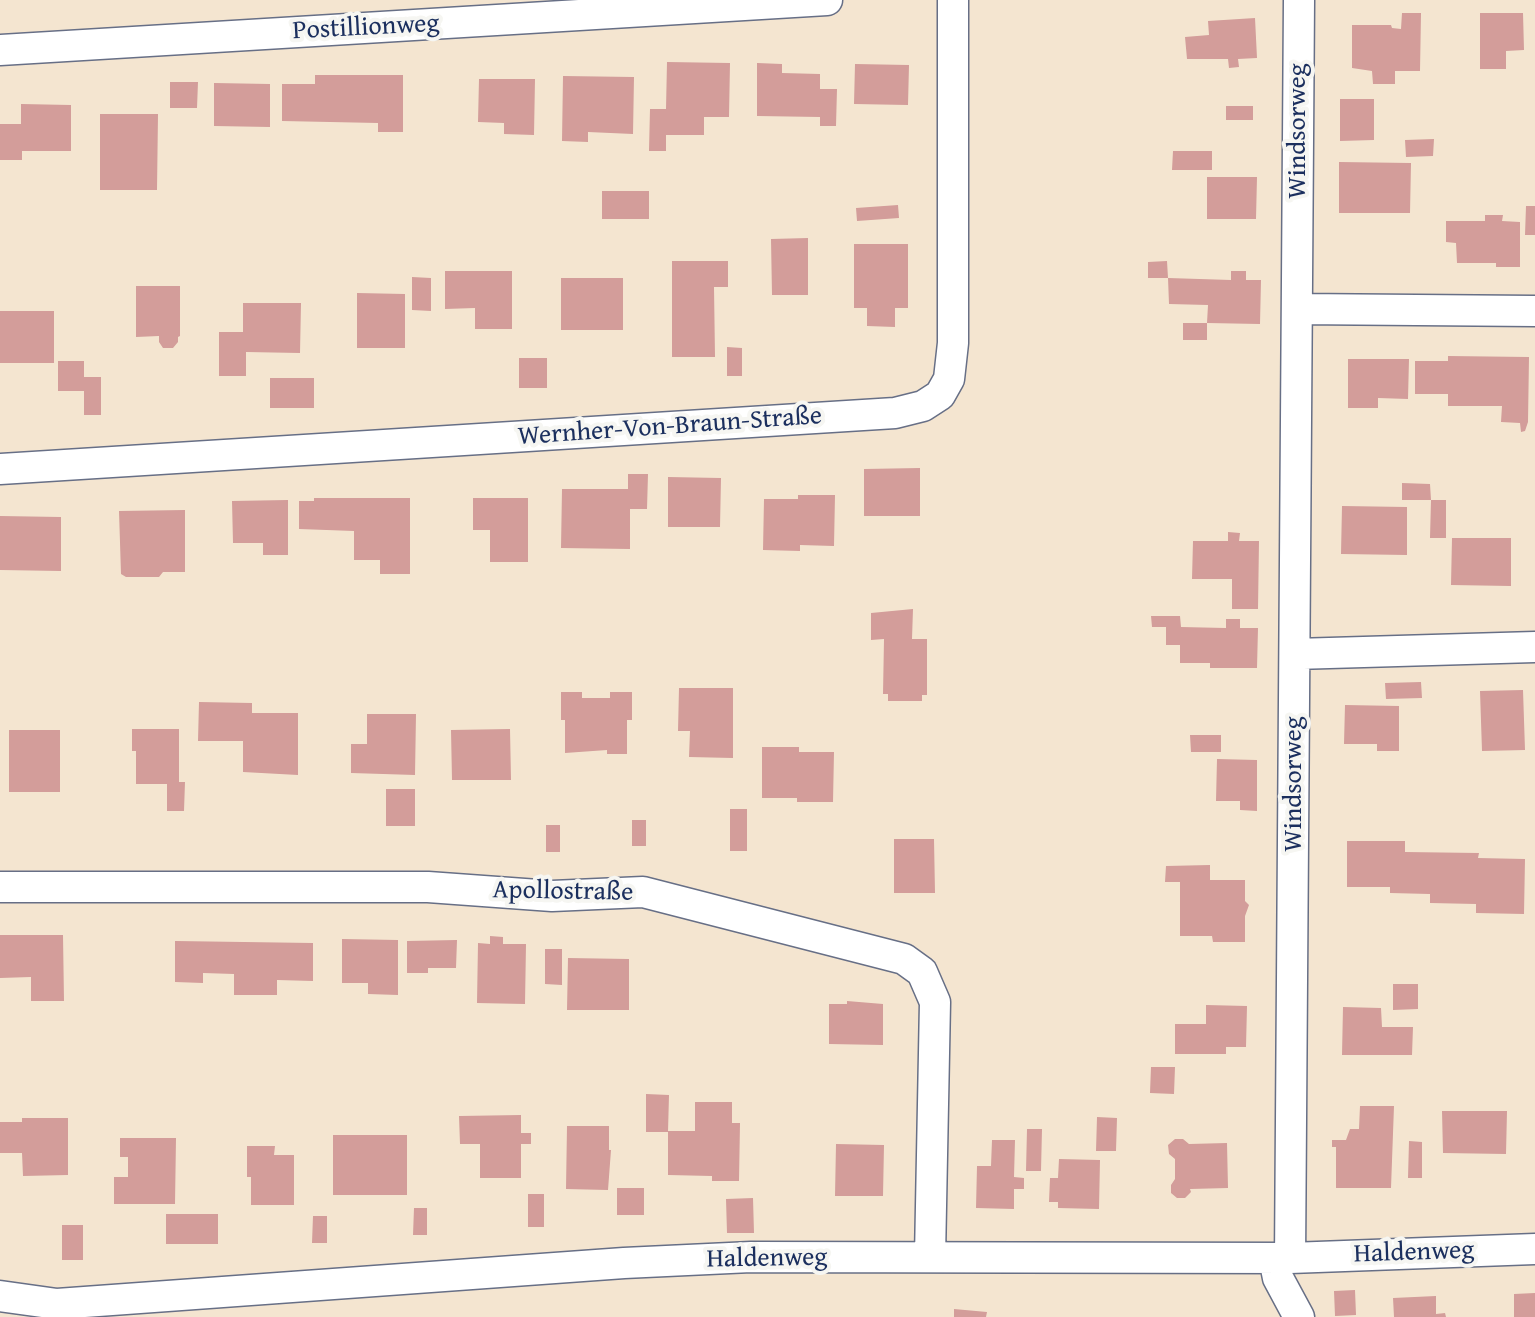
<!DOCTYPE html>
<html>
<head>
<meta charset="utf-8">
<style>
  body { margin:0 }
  canvas { display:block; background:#f4e5d0 }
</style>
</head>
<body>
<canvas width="1535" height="1317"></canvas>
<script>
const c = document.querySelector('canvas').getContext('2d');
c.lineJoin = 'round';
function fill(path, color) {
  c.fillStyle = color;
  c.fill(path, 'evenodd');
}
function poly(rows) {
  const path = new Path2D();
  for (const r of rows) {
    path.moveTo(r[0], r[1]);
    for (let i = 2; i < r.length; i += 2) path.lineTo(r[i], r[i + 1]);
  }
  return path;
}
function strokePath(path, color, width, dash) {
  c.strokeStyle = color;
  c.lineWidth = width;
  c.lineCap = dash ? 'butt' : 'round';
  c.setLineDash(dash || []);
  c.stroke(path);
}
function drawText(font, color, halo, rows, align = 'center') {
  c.font = font + ' "Gentium Book Plus",serif';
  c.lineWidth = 8;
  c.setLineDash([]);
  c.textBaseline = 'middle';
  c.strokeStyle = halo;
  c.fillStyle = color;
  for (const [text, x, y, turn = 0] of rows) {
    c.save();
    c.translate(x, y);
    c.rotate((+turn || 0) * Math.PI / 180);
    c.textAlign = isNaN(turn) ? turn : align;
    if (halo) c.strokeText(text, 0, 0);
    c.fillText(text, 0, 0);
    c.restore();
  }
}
const building = poly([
  [1402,13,1421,13,1420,71,1395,71,1395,84,1373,84,1372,71,1352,68,1352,25,1391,25,1392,28,1401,29],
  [1480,13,1523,13,1524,50,1506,51,1506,69,1480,69],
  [1255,18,1257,58,1238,59,1239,67,1229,68,1228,59,1187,59,1185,37,1209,35,1208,21],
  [667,62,730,63,729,117,704,117,704,135,666,135,666,151,649,151,650,109,666,109],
  [757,63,782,64,782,73,820,74,820,89,837,89,836,126,820,126,820,117,757,116],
  [855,64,909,65,908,105,854,104],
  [315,75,403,75,403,132,378,132,378,123,282,121,282,84,315,84],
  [563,76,634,77,633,134,588,132,588,142,562,141],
  [479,79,535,79,534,135,504,134,504,123,478,122],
  [170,82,198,82,197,108,170,108],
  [214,83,270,84,270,127,214,126],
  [1340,99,1374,99,1374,140,1340,141],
  [21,104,71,105,71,151,22,151,22,160,0,160,0,124,21,124],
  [1226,106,1253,106,1253,120,1226,120],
  [100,114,158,114,157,190,100,190],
  [1434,139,1433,156,1406,157,1405,140],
  [1173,151,1212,151,1212,170,1172,170],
  [1339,162,1411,163,1410,213,1339,213],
  [1207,177,1257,177,1256,219,1207,219],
  [602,191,649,191,649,219,602,219],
  [898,205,899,218,857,221,856,208],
  [1526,206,1535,206,1535,235,1525,235],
  [1485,215,1503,215,1502,221,1520,222,1520,267,1496,267,1496,263,1457,263,1456,243,1446,242,1446,221,1485,221],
  [808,238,808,295,772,295,771,239],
  [854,244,908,244,908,308,895,308,895,327,867,326,867,308,854,308],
  [672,261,728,261,728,287,714,287,715,357,672,357],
  [1167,261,1168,278,1148,278,1148,262],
  [445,271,512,271,512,329,475,329,475,308,445,309],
  [1231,271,1246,271,1246,280,1261,280,1260,324,1207,323,1208,305,1169,304,1168,278,1231,280],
  [412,277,431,278,431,311,412,310],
  [561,278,623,278,623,330,561,330],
  [136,286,180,286,180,336,178,337,178,342,173,348,163,348,159,342,159,336,136,337],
  [357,293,405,294,405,348,357,348],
  [243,303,301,303,300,353,246,352,246,376,219,376,219,332,243,332],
  [0,311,54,311,54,363,0,363],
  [1183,323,1207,323,1207,340,1183,340],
  [727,347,742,348,742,376,727,376],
  [1448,356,1529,357,1528,422,1525,431,1521,432,1520,423,1501,422,1502,406,1448,406,1448,394,1415,394,1415,361,1448,361],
  [519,358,547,358,547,388,519,388],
  [1348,359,1409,359,1408,399,1378,398,1378,408,1348,408],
  [58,361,84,361,84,377,101,377,101,415,84,415,84,391,58,391],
  [270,378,314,378,314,408,270,408],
  [920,468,920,516,864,516,864,469],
  [628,474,648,474,647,509,630,509,630,549,561,548,562,489,628,489],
  [668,477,721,478,720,527,668,527],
  [1402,483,1430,484,1431,500,1446,500,1446,538,1430,538,1431,500,1402,500],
  [798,495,835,495,834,546,800,545,800,551,763,550,764,499,798,499],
  [314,498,410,498,410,574,380,574,380,560,354,560,354,531,299,529,299,501,314,501],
  [473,498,528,498,528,562,490,562,490,530,473,530],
  [288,500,288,555,263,555,263,543,233,543,232,501],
  [1342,506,1407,507,1407,555,1341,554],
  [185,510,185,572,163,572,159,577,126,577,121,574,119,511],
  [0,516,61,517,61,571,0,570],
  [1228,532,1240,533,1239,541,1259,541,1258,609,1232,609,1232,579,1192,579,1193,541,1228,541],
  [1452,538,1511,538,1511,586,1451,585],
  [913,609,912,639,927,639,927,695,922,695,922,701,888,701,888,694,883,694,884,639,871,640,871,613],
  [1151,616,1180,616,1181,627,1226,628,1226,619,1240,619,1240,628,1258,628,1257,668,1210,668,1210,663,1180,663,1180,645,1166,645,1166,627,1152,627],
  [1421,682,1422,698,1386,699,1385,683],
  [679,688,733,688,733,758,689,757,690,731,678,731],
  [1523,690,1525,750,1482,751,1480,691],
  [561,692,582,692,582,698,610,698,610,692,632,692,632,720,627,720,627,754,607,754,607,750,565,753,565,720,561,720],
  [199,702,252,703,252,713,298,713,298,775,243,772,243,741,198,741],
  [1345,705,1399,706,1399,751,1377,751,1377,744,1344,744],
  [367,714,416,714,415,775,351,773,351,744,367,744],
  [132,729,179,729,179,782,185,782,184,811,167,811,167,784,136,784,136,751,132,751],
  [510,729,511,780,452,780,451,730],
  [9,730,60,730,60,792,9,792],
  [1190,735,1221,735,1221,752,1191,752],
  [762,747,799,747,799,752,834,752,833,802,797,802,797,798,762,798],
  [1217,759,1257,760,1257,811,1240,810,1240,801,1216,801],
  [386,789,415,789,415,826,386,826],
  [730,809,747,809,747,851,730,851],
  [632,820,646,820,646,846,632,846],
  [546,825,560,825,560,852,546,852],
  [894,839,934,839,935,893,894,893],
  [1347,841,1405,841,1405,852,1479,853,1478,858,1525,859,1524,914,1476,913,1476,904,1430,903,1430,894,1390,893,1390,887,1347,887],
  [1210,865,1210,880,1245,880,1245,901,1249,905,1245,916,1245,942,1213,942,1212,936,1180,936,1180,882,1165,882,1166,866],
  [0,935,63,935,64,1001,31,1001,31,977,0,978],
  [490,936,503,937,503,944,526,944,525,1004,477,1003,478,943,490,944],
  [342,939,398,940,398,995,368,994,368,983,342,983],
  [457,940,456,968,428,968,428,973,407,973,407,941],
  [175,941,313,943,313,981,277,980,277,995,234,995,234,974,203,973,203,983,175,982],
  [545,949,562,949,562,985,545,984],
  [568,958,629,959,629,1010,567,1010],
  [1393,984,1418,984,1418,1009,1393,1010],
  [847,1001,883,1004,883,1045,829,1044,829,1004,847,1004],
  [1206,1005,1247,1006,1246,1047,1226,1047,1226,1054,1175,1054,1175,1024,1206,1024],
  [1343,1007,1381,1008,1382,1027,1413,1027,1412,1055,1342,1055],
  [1151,1067,1175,1067,1174,1094,1150,1093],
  [646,1094,669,1095,668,1132,646,1132],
  [695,1102,732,1102,732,1123,740,1123,739,1181,712,1181,712,1176,668,1175,668,1131,695,1131],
  [1360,1106,1394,1106,1391,1188,1336,1188,1336,1147,1332,1147,1332,1140,1346,1140,1350,1129,1359,1129],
  [1442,1111,1507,1111,1506,1154,1443,1153],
  [521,1115,521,1133,531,1133,531,1144,521,1144,521,1178,480,1178,480,1144,460,1144,459,1116],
  [1097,1117,1117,1118,1116,1151,1096,1151],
  [22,1118,68,1118,68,1175,23,1176,22,1153,0,1153,0,1122,22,1122],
  [567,1126,609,1126,609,1150,611,1150,608,1190,566,1189],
  [1027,1129,1042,1129,1041,1171,1026,1171],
  [333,1135,407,1135,407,1195,333,1195],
  [120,1138,176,1138,175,1204,114,1204,114,1177,128,1177,128,1157,120,1157],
  [1175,1139,1183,1139,1189,1144,1227,1143,1228,1188,1190,1189,1191,1192,1185,1198,1177,1198,1171,1193,1171,1185,1175,1179,1175,1159,1169,1154,1168,1145],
  [992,1140,1015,1140,1014,1177,1024,1178,1024,1189,1014,1189,1014,1209,976,1208,977,1166,991,1166],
  [1409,1141,1422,1142,1422,1178,1408,1178],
  [836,1144,884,1145,883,1196,835,1196],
  [247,1146,275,1146,274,1155,294,1155,294,1205,251,1205,251,1177,247,1177],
  [1059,1159,1100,1160,1099,1209,1058,1208,1058,1202,1049,1202,1050,1178,1058,1178],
  [617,1188,644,1188,644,1215,617,1215],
  [528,1194,544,1194,544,1227,528,1227],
  [753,1198,754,1233,727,1233,726,1199],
  [414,1208,427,1208,427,1235,413,1235],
  [166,1214,218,1214,218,1244,166,1244],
  [313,1216,327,1216,327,1243,312,1243],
  [62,1225,83,1225,83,1260,62,1260],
  [1355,1290,1356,1315,1335,1316,1334,1291],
  [1535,1293,1535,1317,1514,1317,1514,1294],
  [1436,1296,1436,1314,1445,1313,1446,1317,1394,1317,1393,1298],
  [954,1309,987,1312,986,1317,954,1317]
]);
const minor = poly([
  [0,50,827,0],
  [1298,309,1535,311],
  [0,469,895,413,923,406,940,395,949,379,953,343,953,0],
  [1295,654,1535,647],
  [0,887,428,887,552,896,643,892,904,959,922,972,935,1002,930,1257],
  [1274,1258,1278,1278,1299,1317],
  [1290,1258,1299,0],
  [0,1296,57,1304,624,1263,751,1257,1290,1258,1535,1249]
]);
const streetNames = [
  ["Postillionweg",366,28,-3],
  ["Windsorweg",1298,131,-90],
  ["Wernher-Von-Braun-Straße",670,427,-4],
  ["Windsorweg",1294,784,-90],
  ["Apollostraße",563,892,1],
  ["Haldenweg",1414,1253,-2],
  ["Haldenweg",767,1259,-1]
];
fill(building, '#d39d9a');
strokePath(minor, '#676f86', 33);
strokePath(minor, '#fff', 30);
drawText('26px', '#1b2f5e', '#f6f6f2', streetNames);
</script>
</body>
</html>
